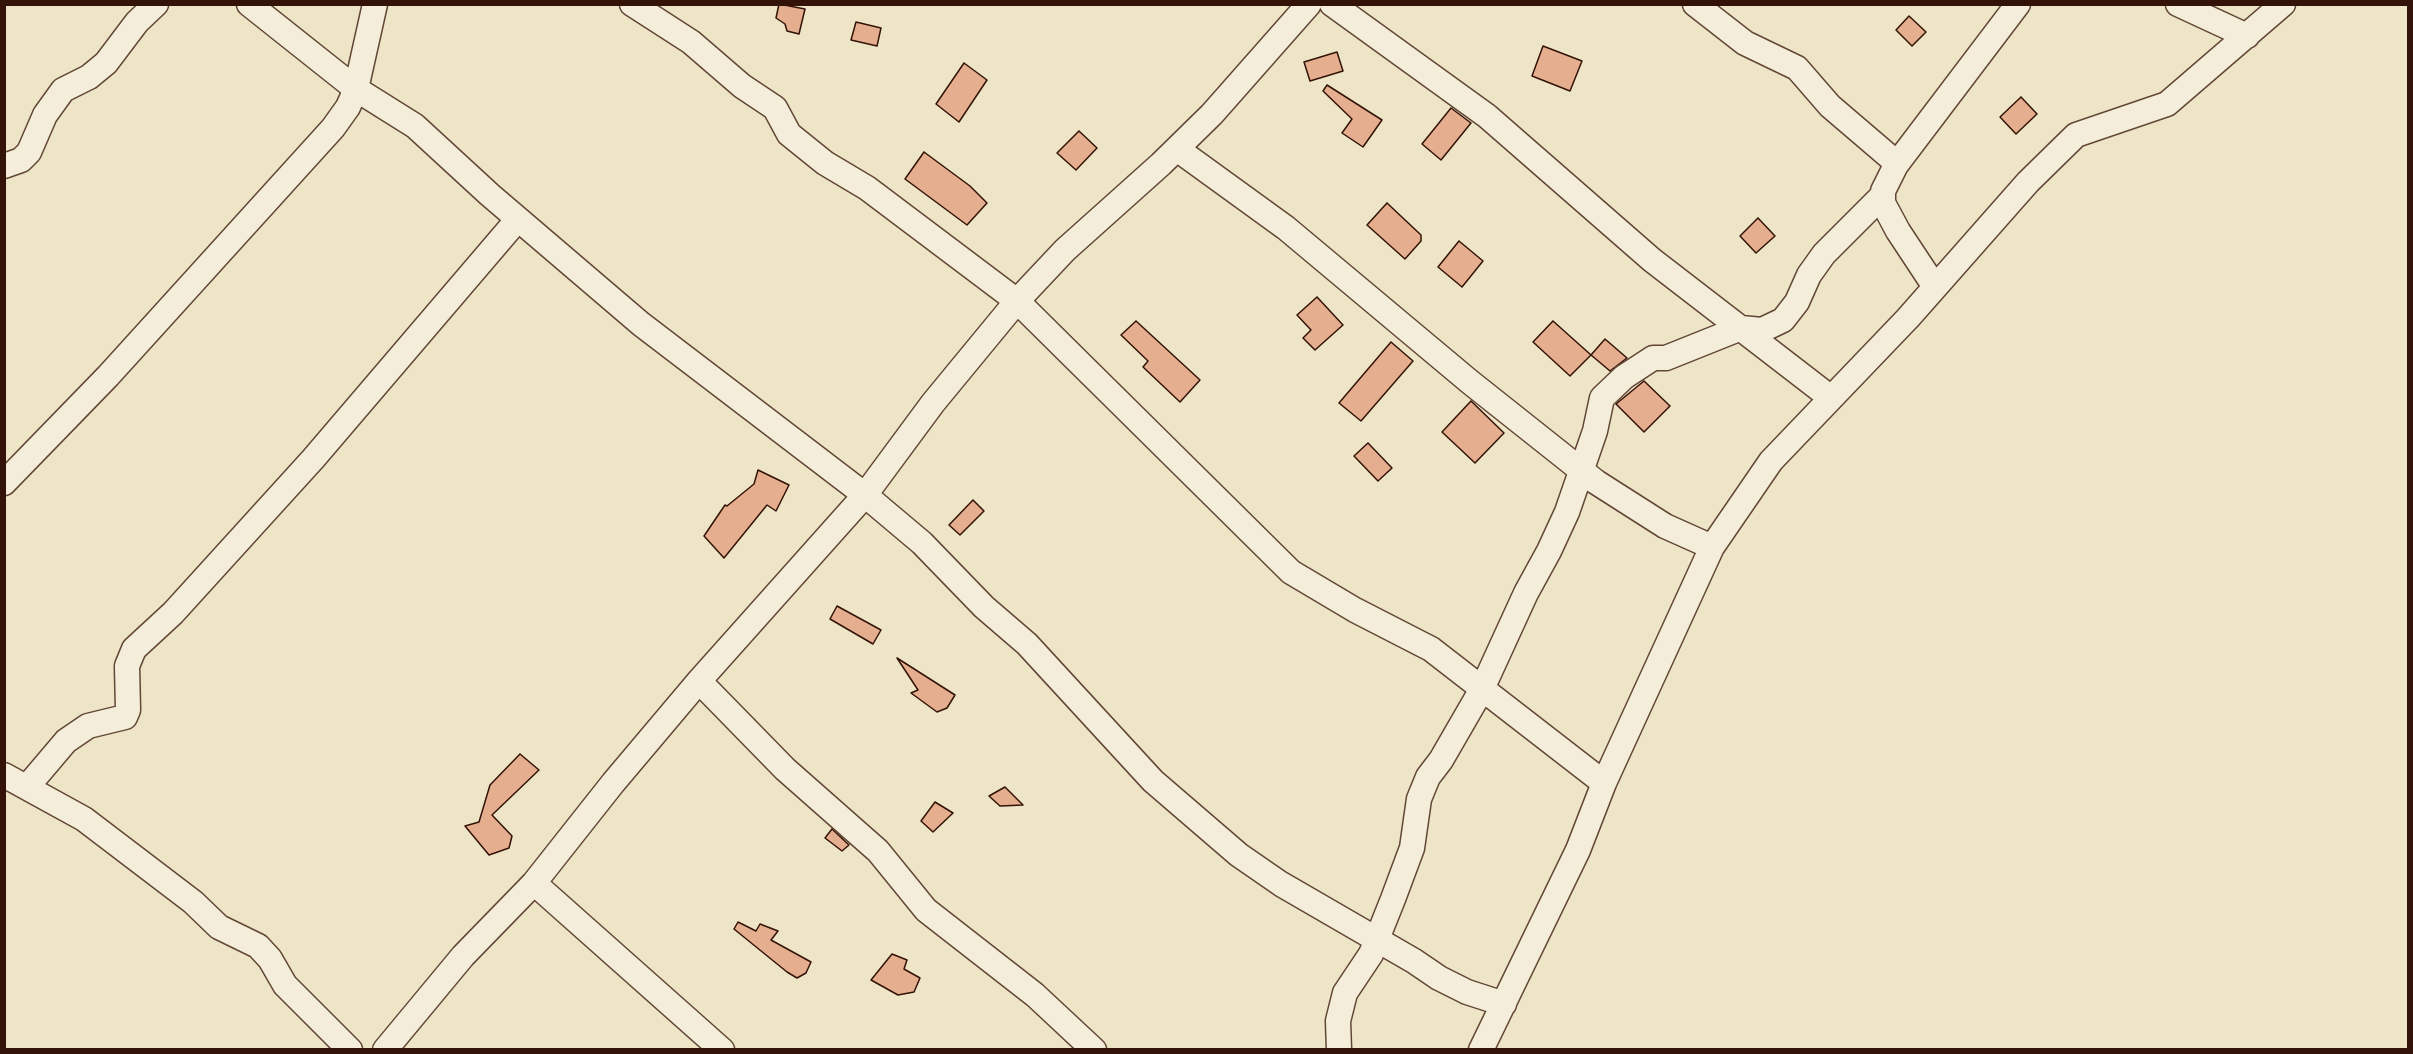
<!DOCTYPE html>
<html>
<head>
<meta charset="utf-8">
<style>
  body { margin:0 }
  #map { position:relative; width:2413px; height:1054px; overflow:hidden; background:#eee4c6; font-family:"IM FELL DW Pica",serif }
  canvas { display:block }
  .frame { position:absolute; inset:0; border:6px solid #331307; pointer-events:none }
</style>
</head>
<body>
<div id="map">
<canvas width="2413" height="1054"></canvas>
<div class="frame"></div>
</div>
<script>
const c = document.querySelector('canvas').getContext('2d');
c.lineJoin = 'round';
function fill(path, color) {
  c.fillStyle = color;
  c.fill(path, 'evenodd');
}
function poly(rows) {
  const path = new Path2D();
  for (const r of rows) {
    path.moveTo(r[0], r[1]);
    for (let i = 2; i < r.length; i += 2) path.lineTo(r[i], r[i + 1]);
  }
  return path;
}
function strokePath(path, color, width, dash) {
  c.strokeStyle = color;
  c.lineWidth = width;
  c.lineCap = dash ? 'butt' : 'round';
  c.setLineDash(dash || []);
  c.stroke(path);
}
const building = poly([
  [779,4,805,9,799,34,787,31,785,24,776,18,779,4],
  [1909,16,1926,32,1912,46,1896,30,1909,16],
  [856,22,881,28,877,46,851,40,856,22],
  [1543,46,1582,61,1570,91,1532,76,1543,46],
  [1337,52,1343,71,1310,81,1304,62,1337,52],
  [964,63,987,80,959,122,936,104,964,63],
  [1327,85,1382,120,1363,147,1342,133,1352,119,1323,91,1327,85],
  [2021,97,2037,114,2016,134,2000,117,2021,97],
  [1451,108,1471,123,1441,160,1422,144,1451,108],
  [1079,131,1097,148,1076,170,1057,153,1079,131],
  [924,152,970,186,987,203,967,225,905,179,924,152],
  [1387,203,1421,235,1421,241,1405,259,1367,225,1387,203],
  [1758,218,1775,236,1756,253,1740,236,1758,218],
  [1459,241,1483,261,1462,287,1438,267,1459,241],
  [1317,297,1343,325,1315,350,1303,338,1311,330,1297,315,1317,297],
  [1136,321,1200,380,1180,402,1143,367,1148,361,1121,335,1136,321],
  [1553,321,1591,355,1570,376,1533,342,1553,321],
  [1605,339,1627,358,1610,371,1591,355,1605,339],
  [1391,342,1413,361,1361,421,1339,403,1391,342],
  [1644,381,1670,406,1644,432,1616,404,1644,381],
  [1471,401,1504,433,1475,463,1442,432,1471,401],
  [1368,443,1392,468,1378,481,1354,456,1368,443],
  [758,470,789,485,776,511,767,505,724,558,704,536,725,505,727,506,754,484,758,470],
  [973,500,984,511,960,535,949,525,973,500],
  [837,606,881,630,873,644,830,619,837,606],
  [897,658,955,695,947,708,937,712,911,693,918,690,897,658],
  [520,754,539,770,492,815,512,836,509,848,489,855,465,826,479,822,490,785,520,754],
  [1005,787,1023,805,1000,806,989,796,1005,787],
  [935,802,953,813,933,832,921,821,935,802],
  [832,829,849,845,842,851,825,838,832,829],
  [738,922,756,931,760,924,778,931,771,940,811,962,806,973,797,978,787,972,734,929,738,922],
  [892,954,907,960,904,969,920,978,914,992,898,995,871,980,892,954]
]);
const minor = poly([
  [249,4,356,89,415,126,490,195,641,324,865,495,922,543,984,607,1027,644,1153,781,1239,855,1281,884,1414,961,1439,978,1467,992,1504,1004],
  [632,4,691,42,742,86,775,108,789,134,825,163,867,188,1017,301,1291,572,1355,610,1431,649,1604,783],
  [1332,4,1487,116,1652,260,1831,398],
  [1695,4,1745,43,1797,68,1830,106,1892,159,1896,165,1883,191,1883,203,1898,231,1935,287],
  [2178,4,2247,36],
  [1177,149,1286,228,1470,382,1596,482,1665,526,1712,547],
  [1896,165,2018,4],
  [4,166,21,160,29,152,45,115,63,90,89,77,106,63,137,22,156,4],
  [4,483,108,376,333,128,348,107,356,89,375,4],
  [699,681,785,769,878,851,926,910,1035,995,1094,1050],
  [4,775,84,819,193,902,219,927,258,946,270,959,285,985,350,1050],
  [27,787,66,741,88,726,125,717,128,710,127,666,134,649,173,613,313,459,518,219],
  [534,883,722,1050],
  [385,1050,463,956,534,883,613,783,699,681,865,495,933,403,1017,301,1065,250,1161,164,1212,114,1309,4],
  [1339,1050,1338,1021,1345,993,1371,954,1393,899,1412,848,1419,799,1428,777,1441,760,1482,689,1526,593,1549,551,1567,512,1595,431,1602,398,1624,377,1653,358,1666,358,1741,328,1762,330,1783,320,1797,302,1809,275,1824,254,1882,196],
  [1481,1050,1578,850,1604,783,1712,547,1771,461,1908,318,2028,182,2076,135,2167,104,2283,4]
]);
fill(building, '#e5af8f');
strokePath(building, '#331307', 1.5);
strokePath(minor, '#624737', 27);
strokePath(minor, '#f4edda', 24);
</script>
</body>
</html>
